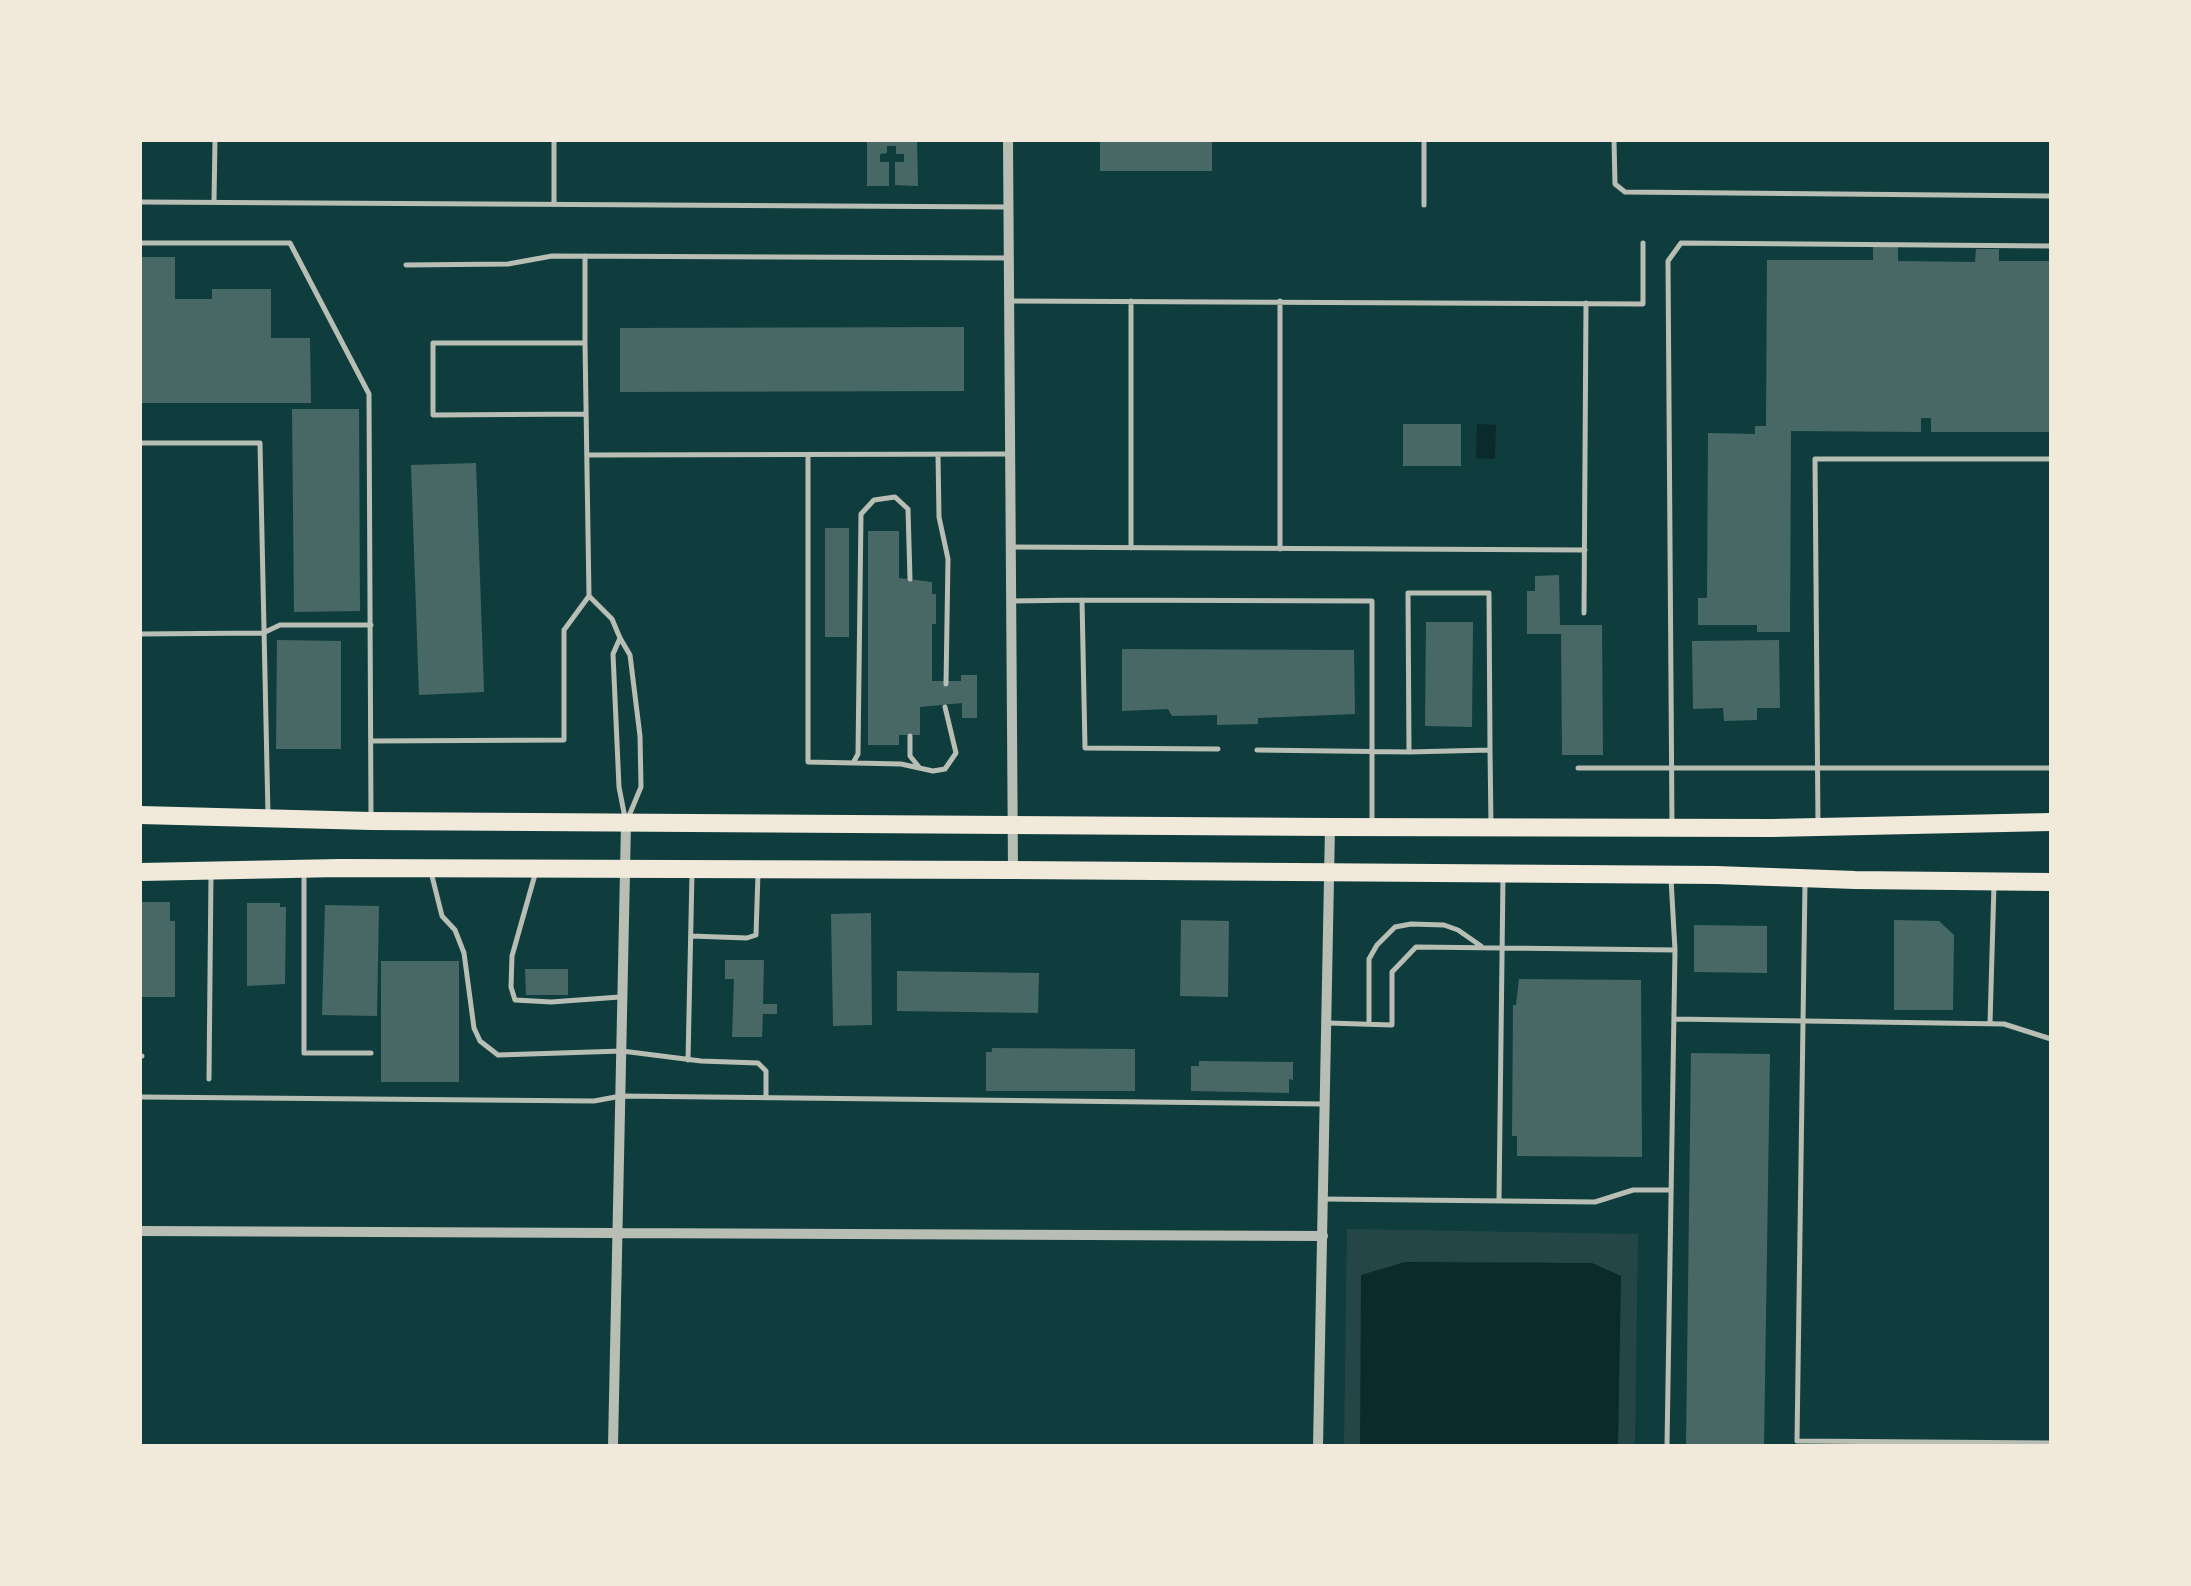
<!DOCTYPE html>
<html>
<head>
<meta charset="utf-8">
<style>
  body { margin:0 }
  #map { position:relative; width:2191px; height:1586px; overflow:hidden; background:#0f3d3e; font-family:Arial,sans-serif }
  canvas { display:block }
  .frame { position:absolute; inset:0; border:142px solid #f1e9da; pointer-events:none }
</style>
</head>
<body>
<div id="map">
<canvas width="2191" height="1586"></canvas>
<div class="frame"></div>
</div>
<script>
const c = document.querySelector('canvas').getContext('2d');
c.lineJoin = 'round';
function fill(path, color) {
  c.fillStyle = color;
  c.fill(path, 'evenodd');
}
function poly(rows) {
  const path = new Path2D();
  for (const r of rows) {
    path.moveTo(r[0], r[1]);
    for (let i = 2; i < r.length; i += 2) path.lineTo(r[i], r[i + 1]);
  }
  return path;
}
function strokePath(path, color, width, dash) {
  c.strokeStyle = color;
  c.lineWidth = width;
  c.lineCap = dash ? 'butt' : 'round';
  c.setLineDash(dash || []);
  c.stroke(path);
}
const green = poly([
  [1347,1229,1638,1234,1635,1446,1344,1446]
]);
const water = poly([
  [1477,424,1496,425,1495,459,1476,458],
  [1405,1262,1592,1263,1621,1276,1618,1446,1360,1446,1361,1275]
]);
const building = poly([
  [867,140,917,140,918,186,895,185,895,162,904,162,904,154,896,154,896,146,887,146,887,153,880,154,880,162,889,162,889,186,867,186],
  [1100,140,1212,140,1212,171,1100,171],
  [1873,247,1898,247,1898,261,1975,262,1976,249,1999,249,1999,261,2051,261,2051,432,1931,432,1931,418,1921,418,1921,432,1791,431,1790,632,1757,632,1757,625,1698,625,1698,598,1707,598,1708,433,1755,434,1755,426,1766,426,1767,260,1873,260],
  [140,257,175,257,175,299,212,299,212,289,271,289,271,338,310,338,311,403,140,403],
  [964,327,964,391,620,392,620,328],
  [292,409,359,409,360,611,294,612],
  [1403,424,1461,424,1461,466,1403,466],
  [476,463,484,692,419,695,411,465],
  [825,528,849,528,849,637,825,637],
  [868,531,899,531,899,578,932,582,932,594,936,594,936,624,932,624,932,681,961,681,961,675,977,675,977,718,962,718,962,703,920,707,920,735,899,735,899,745,868,745],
  [1559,575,1560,625,1602,625,1603,755,1562,755,1561,634,1527,634,1527,591,1535,591,1535,576],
  [1426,622,1473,622,1472,727,1425,726],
  [277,640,341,641,341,749,276,749],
  [1779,640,1780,708,1757,708,1757,720,1724,721,1723,708,1693,709,1692,641],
  [1122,649,1354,650,1355,714,1258,718,1258,724,1217,725,1217,715,1172,716,1168,709,1122,711],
  [140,902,170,902,170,921,175,921,175,997,140,997],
  [247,903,280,903,280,907,286,907,285,984,247,986],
  [325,905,379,906,377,1016,322,1015],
  [871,913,872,1025,833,1026,831,914],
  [1181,920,1229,921,1228,997,1180,996],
  [1894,920,1939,921,1954,935,1953,1010,1894,1010],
  [1694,925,1767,926,1767,973,1694,972],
  [725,960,764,960,763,1004,777,1004,777,1014,763,1014,762,1037,732,1037,734,979,725,979],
  [381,961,459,961,459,1082,381,1082],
  [525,969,568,969,568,995,526,995],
  [897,971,1039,973,1038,1013,897,1011],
  [1519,979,1641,980,1642,1157,1517,1156,1517,1136,1512,1136,1513,1005,1516,1005],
  [992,1048,1135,1049,1135,1091,986,1091,986,1052,992,1052],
  [1691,1053,1770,1054,1764,1446,1686,1446],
  [1199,1061,1293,1062,1293,1080,1289,1079,1289,1093,1191,1091,1191,1066,1199,1066]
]);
const service = poly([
  [554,140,554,204],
  [1614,140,1615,184,1625,192,2051,196],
  [140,202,1007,207],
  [214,202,215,140],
  [1424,205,1424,140],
  [140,243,290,243,369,394,371,818],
  [406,265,508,264,552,256,1008,258],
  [1011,301,1643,304,1643,243],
  [1131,301,1131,548],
  [1280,301,1280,549],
  [585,342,585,256],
  [586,414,433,415,433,343,585,343,589,596,612,619,620,638],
  [140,443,260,443,268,815],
  [938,454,939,517,948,559,946,684],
  [587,455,1009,454],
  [808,455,808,762,901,764,933,771,945,769,956,753,945,707],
  [1011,547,1585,550],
  [1011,601,1082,600],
  [1584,613,1586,303],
  [140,634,263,633,280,625,371,625],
  [620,638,630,655,640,736,641,787,626,823,619,787,613,654,620,638],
  [910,736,910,756,919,767],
  [371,741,564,740,564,630,589,596],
  [1218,749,1085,748,1082,600,1372,601,1372,824],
  [1257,750,1409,752],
  [1490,750,1409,752,1408,593,1489,593,1490,750,1491,825],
  [853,763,858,754,861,514,874,500,895,497,908,509,910,579],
  [1578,768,2051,768],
  [1818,824,1815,459,2051,459],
  [1672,825,1668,261,1681,243,2051,246],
  [536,871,512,956,511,987,515,1000,551,1002,620,997],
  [304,872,304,1053,371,1053],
  [431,872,442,916,455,930,464,953,474,1028,480,1041,498,1055,622,1051,701,1061,758,1063,766,1071,766,1098],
  [1805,883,1797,1441,2051,1443],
  [691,936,747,938,756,935,758,873],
  [1674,1019,2004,1024,2051,1039],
  [1328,1023,1392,1025,1392,972,1416,947,1675,950],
  [1990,1023,1994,885],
  [1369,1024,1369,959,1377,945,1395,927,1411,924,1444,925,1458,930,1481,946],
  [140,1056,142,1056],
  [688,1060,692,873],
  [209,1079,211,874],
  [140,1097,594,1101,621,1096,1323,1104],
  [1324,1199,1595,1202,1633,1190,1671,1190],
  [1499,1200,1503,877],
  [1667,1446,1675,950,1671,879]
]);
const minor = poly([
  [1008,140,1013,870],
  [140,1231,1323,1236],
  [613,1446,626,823],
  [1318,1446,1330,827]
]);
const primary = poly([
  [140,815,371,821,1330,827,1772,828,2051,822],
  [140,872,340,868,1013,870,1716,875,1855,880,2051,882]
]);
fill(green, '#244646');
fill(water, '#0a2a2b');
fill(building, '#486865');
strokePath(service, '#b8beb3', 5);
strokePath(minor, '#b8beb3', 10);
strokePath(primary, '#f1e9da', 18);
</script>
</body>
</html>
